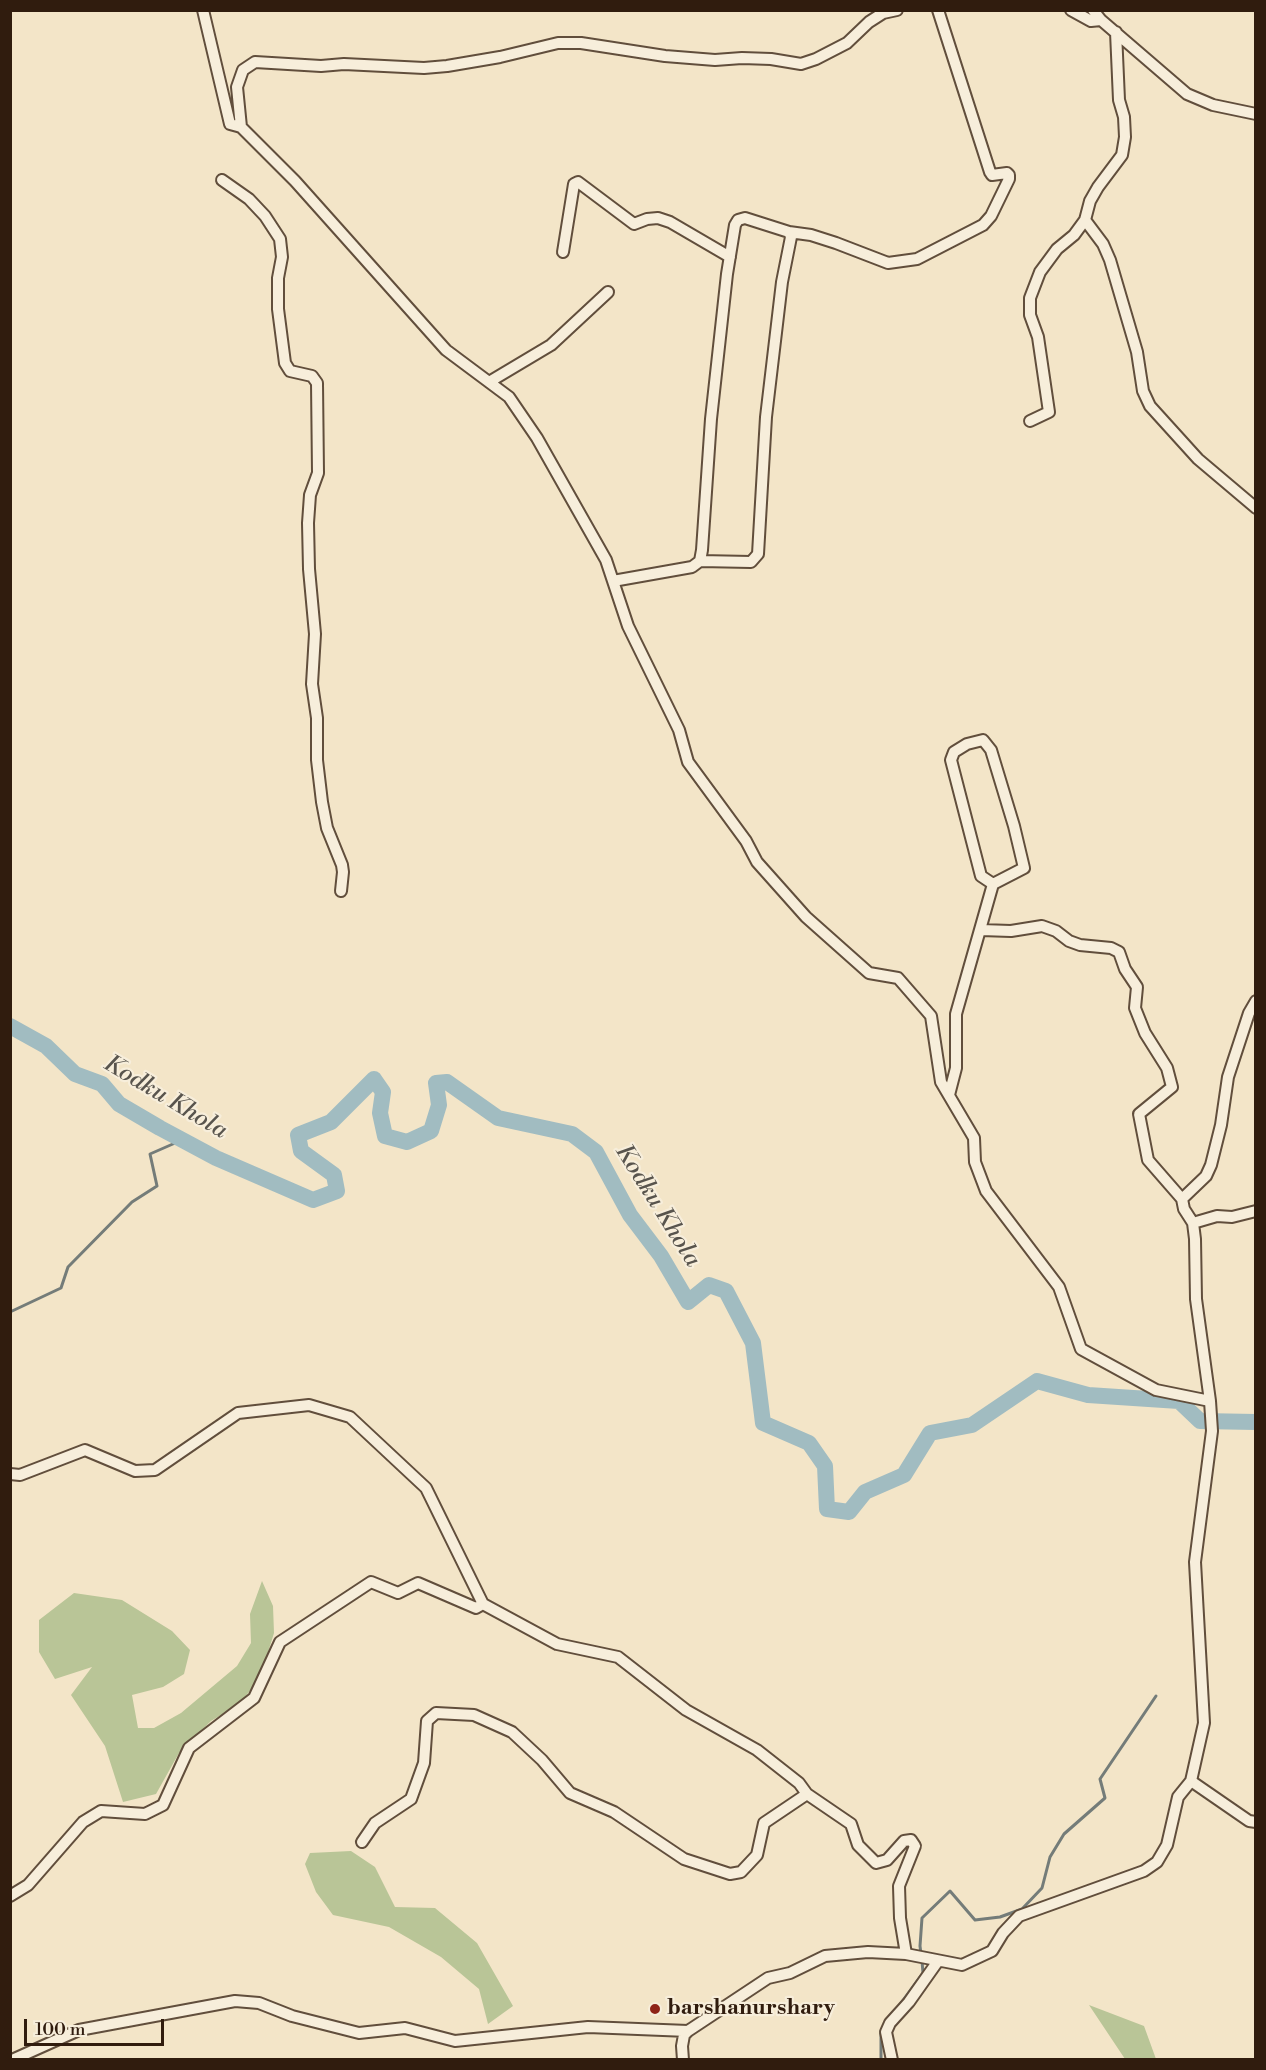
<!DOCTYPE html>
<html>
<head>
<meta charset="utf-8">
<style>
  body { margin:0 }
  #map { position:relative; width:1266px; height:2070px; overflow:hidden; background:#f3e5c8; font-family:"Libre Bodoni",serif }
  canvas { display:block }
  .frame { position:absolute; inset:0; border:12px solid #301c0e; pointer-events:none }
  .scale { position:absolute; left:24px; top:2019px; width:140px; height:27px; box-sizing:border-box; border:3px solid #301c0e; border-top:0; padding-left:8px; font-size:18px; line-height:21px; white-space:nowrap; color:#301c0e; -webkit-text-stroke:4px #f7eedb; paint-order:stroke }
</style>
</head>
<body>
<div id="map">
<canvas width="1266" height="2070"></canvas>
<div class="frame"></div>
<div class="scale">100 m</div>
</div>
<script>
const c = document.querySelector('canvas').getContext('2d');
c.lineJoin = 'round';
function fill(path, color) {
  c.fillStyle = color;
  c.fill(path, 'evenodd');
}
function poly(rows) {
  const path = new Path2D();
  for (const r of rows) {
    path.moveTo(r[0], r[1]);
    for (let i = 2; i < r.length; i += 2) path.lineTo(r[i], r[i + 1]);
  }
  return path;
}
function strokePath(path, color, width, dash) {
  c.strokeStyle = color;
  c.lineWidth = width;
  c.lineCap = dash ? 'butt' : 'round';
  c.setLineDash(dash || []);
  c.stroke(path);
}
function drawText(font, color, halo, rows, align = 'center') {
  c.font = font + ' "Libre Bodoni",serif';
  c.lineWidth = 4.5;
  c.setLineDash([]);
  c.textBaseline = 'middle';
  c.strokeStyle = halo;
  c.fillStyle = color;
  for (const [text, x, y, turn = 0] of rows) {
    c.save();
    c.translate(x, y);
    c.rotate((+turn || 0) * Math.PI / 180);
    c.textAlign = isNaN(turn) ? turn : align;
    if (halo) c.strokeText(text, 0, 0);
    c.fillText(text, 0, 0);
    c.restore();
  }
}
const green = poly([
  [262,1581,273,1606,274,1633,261,1675,241,1703,211,1721,179,1753,156,1794,123,1802,105,1746,71,1695,92,1667,55,1679,39,1652,39,1620,74,1593,122,1600,172,1631,190,1650,184,1674,163,1687,132,1695,138,1728,154,1728,181,1713,237,1666,251,1643,250,1614],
  [351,1851,375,1867,395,1907,435,1908,477,1943,513,2006,488,2024,479,1989,441,1957,389,1927,333,1915,316,1892,305,1864,310,1853],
  [1089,2005,1144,2026,1156,2059,1125,2059]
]);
const stream = poly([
  [10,1312,61,1288,68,1267,132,1202,157,1186,150,1154,182,1140],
  [921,1954,920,1946,922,1918,950,1891,975,1920,1000,1917,1022,1909,1042,1888,1050,1857,1064,1834,1105,1798,1100,1779,1156,1696],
  [899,2006,923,1973,922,1961],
  [881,2031,881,2060]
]);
const river = poly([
  [10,1026,46,1046,75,1074,102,1084,119,1104,160,1128,216,1158,313,1200,337,1191,334,1175,301,1151,298,1135,331,1122,374,1079,383,1092,380,1113,385,1136,407,1142,431,1131,439,1105,436,1083,447,1082,498,1118,572,1134,596,1152,630,1215,661,1256,688,1302,709,1285,726,1291,753,1343,763,1423,809,1443,825,1466,827,1509,849,1512,865,1492,904,1475,930,1433,972,1425,1037,1381,1088,1395,1179,1401,1200,1421,1256,1422]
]);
const minor = poly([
  [203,10,230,124,241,127,295,181,446,350,509,397,537,438,606,560,628,626,679,730,688,762,746,841,757,862,806,917,869,973,898,978,931,1016,941,1082,974,1138,975,1162,986,1191,1059,1287,1081,1349,1156,1390,1210,1401,1212,1431,1195,1562,1204,1723,1191,1781],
  [1071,10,1091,21,1101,20],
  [1093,10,1101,20,1187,94,1213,105,1256,114],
  [1116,32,1119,100,1124,117,1125,137,1122,155,1098,187,1090,201,1085,220,1103,244,1110,260,1137,352,1143,391,1150,406,1198,459,1256,508],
  [241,127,237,87,243,70,255,62,321,66,344,64,424,68,447,66,500,57,558,43,581,43,665,56,715,60,742,58,771,59,801,64,816,59,847,43,869,22,883,13,897,10],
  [222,180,249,199,265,216,280,239,282,257,278,278,278,309,285,363,290,371,312,376,317,383,318,473,310,495,308,523,309,569,315,634,312,684,317,718,317,760,322,802,327,828,342,865,343,872,341,891],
  [563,252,574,184,578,182,634,224,647,219,658,218,670,222,730,257],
  [489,382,551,345,608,292],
  [1030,421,1049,412,1038,337,1030,315,1030,298,1040,272,1057,249,1074,235,1085,220],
  [700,561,751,562,758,554,766,417,782,282,791,237,789,232],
  [613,581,692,567,700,561,702,550,711,419,727,274,735,225,738,220,745,218,789,232,811,235,836,243,888,263,917,259,983,225,991,216,1009,179,1009,175,1007,173,992,175,990,172,938,10],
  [981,930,1011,931,1042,926,1056,931,1069,941,1080,945,1111,948,1119,952,1125,969,1137,987,1135,1008,1145,1033,1167,1068,1172,1087,1139,1114,1148,1160,1182,1199],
  [949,1095,956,1068,956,1014,993,884,1024,868,1014,826,991,750,983,740,967,744,954,752,951,760,981,876,993,884],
  [1193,1223,1217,1216,1232,1217,1256,1211],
  [1210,1401,1196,1299,1195,1239,1193,1223,1184,1209,1182,1199,1206,1176,1211,1165,1221,1125,1228,1077,1249,1013,1256,1001],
  [10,1474,20,1475,85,1450,135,1471,155,1470,238,1413,309,1405,350,1417,426,1488,483,1604,557,1644,618,1657,686,1710,757,1750,799,1783,807,1794,851,1824,858,1845,876,1863,887,1860,904,1841,911,1840,915,1846,899,1886,900,1918,906,1954],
  [362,1842,375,1823,411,1799,424,1763,427,1721,436,1713,474,1715,512,1732,542,1760,570,1793,614,1812,684,1859,730,1874,741,1872,757,1855,764,1823,807,1794],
  [10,1896,28,1885,83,1822,101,1811,145,1814,163,1805,189,1748,254,1698,280,1642,371,1582,398,1593,418,1583,476,1608,483,1604],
  [12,2060,79,2030,235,2001,259,2003,292,2016,359,2033,405,2028,455,2041,588,2027,688,2031,768,1978,790,1973,825,1956,868,1952,906,1954,962,1965,992,1951,1003,1933,1019,1916,1144,1871,1157,1862,1167,1845,1178,1797,1191,1781,1249,1821,1256,1822],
  [683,2060,682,2046,684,2035,688,2031],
  [892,2060,886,2032,890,2023,909,2002,938,1961]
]);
const markers = [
  [655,2009,6,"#8f2418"]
];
const poiNames = [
  ["barshanurshary",667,2009]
];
const waterNames = [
  ["Kodku Khola",165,1098,31],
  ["Kodku Khola",657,1206,58]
];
fill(green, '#b9c597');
strokePath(stream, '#747c79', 3);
strokePath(river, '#a1bcc1', 16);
strokePath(minor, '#614e3c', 14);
strokePath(minor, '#f7eedb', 10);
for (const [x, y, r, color] of markers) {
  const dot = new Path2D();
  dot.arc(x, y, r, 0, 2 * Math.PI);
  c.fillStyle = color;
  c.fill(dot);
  strokePath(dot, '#f7eedb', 2);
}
drawText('bold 22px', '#301c0e', '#f7eedb', poiNames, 'left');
drawText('italic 24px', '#58544d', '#f7eedb', waterNames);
</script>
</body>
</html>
